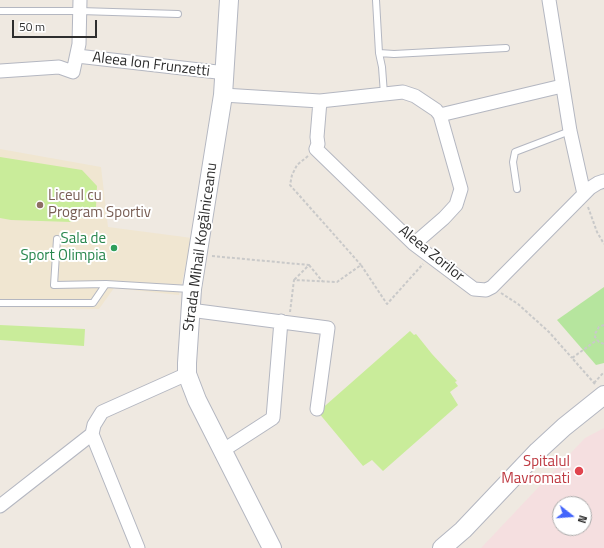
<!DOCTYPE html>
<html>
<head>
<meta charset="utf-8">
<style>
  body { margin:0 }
  #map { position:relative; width:604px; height:548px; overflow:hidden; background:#efe9e1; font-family:"Titillium Web",sans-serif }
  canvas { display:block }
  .north { position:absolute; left:552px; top:496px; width:40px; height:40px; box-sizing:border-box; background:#fff; border:1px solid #ababab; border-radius:50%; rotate:107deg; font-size:11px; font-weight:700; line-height:16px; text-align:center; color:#2e2e2e }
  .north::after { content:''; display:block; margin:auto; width:14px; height:18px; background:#4264fb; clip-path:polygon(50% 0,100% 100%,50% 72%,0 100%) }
  .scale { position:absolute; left:12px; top:20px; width:85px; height:18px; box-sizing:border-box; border:2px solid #2e2e2e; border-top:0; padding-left:5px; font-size:12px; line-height:14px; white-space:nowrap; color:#2e2e2e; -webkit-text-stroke:3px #fff; paint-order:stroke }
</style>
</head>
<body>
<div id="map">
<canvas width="604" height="548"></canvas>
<div class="north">N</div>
<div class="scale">50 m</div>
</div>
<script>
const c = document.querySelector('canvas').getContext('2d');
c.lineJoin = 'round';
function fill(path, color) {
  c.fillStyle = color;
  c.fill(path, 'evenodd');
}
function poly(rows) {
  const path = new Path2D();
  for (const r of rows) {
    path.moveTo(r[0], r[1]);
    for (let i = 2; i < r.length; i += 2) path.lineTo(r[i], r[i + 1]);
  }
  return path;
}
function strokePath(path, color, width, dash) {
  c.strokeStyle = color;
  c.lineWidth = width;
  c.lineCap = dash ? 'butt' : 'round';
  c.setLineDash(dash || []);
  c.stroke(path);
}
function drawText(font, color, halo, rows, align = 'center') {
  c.font = font + ' "Titillium Web",sans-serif';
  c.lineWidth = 4;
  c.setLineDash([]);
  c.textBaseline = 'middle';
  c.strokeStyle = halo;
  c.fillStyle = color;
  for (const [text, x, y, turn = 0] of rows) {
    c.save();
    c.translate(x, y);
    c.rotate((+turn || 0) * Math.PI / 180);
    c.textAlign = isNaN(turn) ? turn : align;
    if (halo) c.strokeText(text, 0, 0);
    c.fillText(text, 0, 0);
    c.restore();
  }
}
const education = poly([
  [0,149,101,167,108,227,192,238,179,295,114,288,99,309,0,307]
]);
const medical = poly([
  [604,428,604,548,481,548,585,438],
  [560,504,584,504,584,528,560,528]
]);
const green = poly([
  [604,287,604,363,596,365,557,320]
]);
const pitch = poly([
  [0,157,82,170,97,186,96,207,84,217,71,222,11,220,0,218],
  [0,325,85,329,84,346,0,340],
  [410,331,414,335,416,334,432,354,457,381,455,382,458,386,450,392,458,405,383,471,372,460,363,466,318,412]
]);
const path = poly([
  [308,156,297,165,292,175,290,185,361,265],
  [588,207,597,232,604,244],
  [212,256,309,265,294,280],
  [309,265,323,282],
  [501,293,518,304,549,332,572,358],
  [290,312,294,280,337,282,361,265,387,304,423,264],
  [604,325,599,327,595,334,595,337,599,342,604,344],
  [594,383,604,372],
  [595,384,572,358,597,340]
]);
const lane = poly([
  [376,0,379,53],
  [0,11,80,11,178,14],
  [384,94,382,67,379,53,394,54,506,48],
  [517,189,513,162,515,152,570,131],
  [57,239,54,285,106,284],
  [0,303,93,303,106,284,190,289]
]);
const street = poly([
  [549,0,570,131,584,194],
  [77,56,226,73],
  [0,71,59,67,73,72,79,44,80,0],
  [223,95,320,101,403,92,415,96,436,110,440,115,562,86],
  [320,101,317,137,318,144,316,149,414,244,474,289,486,290,492,287,590,188,598,183,604,181],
  [414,244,444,218,456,205,461,189,440,115],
  [190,310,328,328,317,409],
  [92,434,138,548],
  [222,451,273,418,281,321],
  [0,506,92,434,94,425,102,412,187,374]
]);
const secondary = poly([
  [229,0,223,95,192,289,187,363,187,374,197,400,272,548],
  [442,548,463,530,538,451,564,427,604,395]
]);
const markers = [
  [40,205,4,"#8d6e63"],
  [114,248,4,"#2e9e5b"],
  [579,471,5,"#e0444e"]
];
const streetNames = [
  ["Aleea Ion Frunzetti",151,65,7],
  ["Strada Mihail Kogălniceanu",201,247,-82],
  ["Aleea Zorilor",431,254,39]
];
const educationNames = [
  ["Liceul cu",48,196],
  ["Program Sportiv",48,213]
];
const leisureNames = [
  ["Sala de",106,239],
  ["Sport Olimpia",106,256]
];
const healthNames = [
  ["Spitalul",570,462],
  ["Mavromati",570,479]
];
fill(education, '#f0e6d1');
fill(medical, '#f5dfe0');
fill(green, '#b6e59e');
fill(pitch, '#c9ec9a');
strokePath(lane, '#b4b7c1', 8);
strokePath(street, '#b4b7c1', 15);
strokePath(secondary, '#b4b7c1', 20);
strokePath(path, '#c9c9c9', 2, [3, 2]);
strokePath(lane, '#fff', 6);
strokePath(street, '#fff', 13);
strokePath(secondary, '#fff', 18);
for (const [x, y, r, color] of markers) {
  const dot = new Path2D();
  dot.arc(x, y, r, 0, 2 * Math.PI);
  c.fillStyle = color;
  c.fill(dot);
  strokePath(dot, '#fff', 1.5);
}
drawText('15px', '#2e2e2e', '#fff', streetNames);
drawText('15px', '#785e54', '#fff', educationNames, 'left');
drawText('15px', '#27864d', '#fff', leisureNames, 'right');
drawText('15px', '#be3a42', '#fff', healthNames, 'right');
</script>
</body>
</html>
